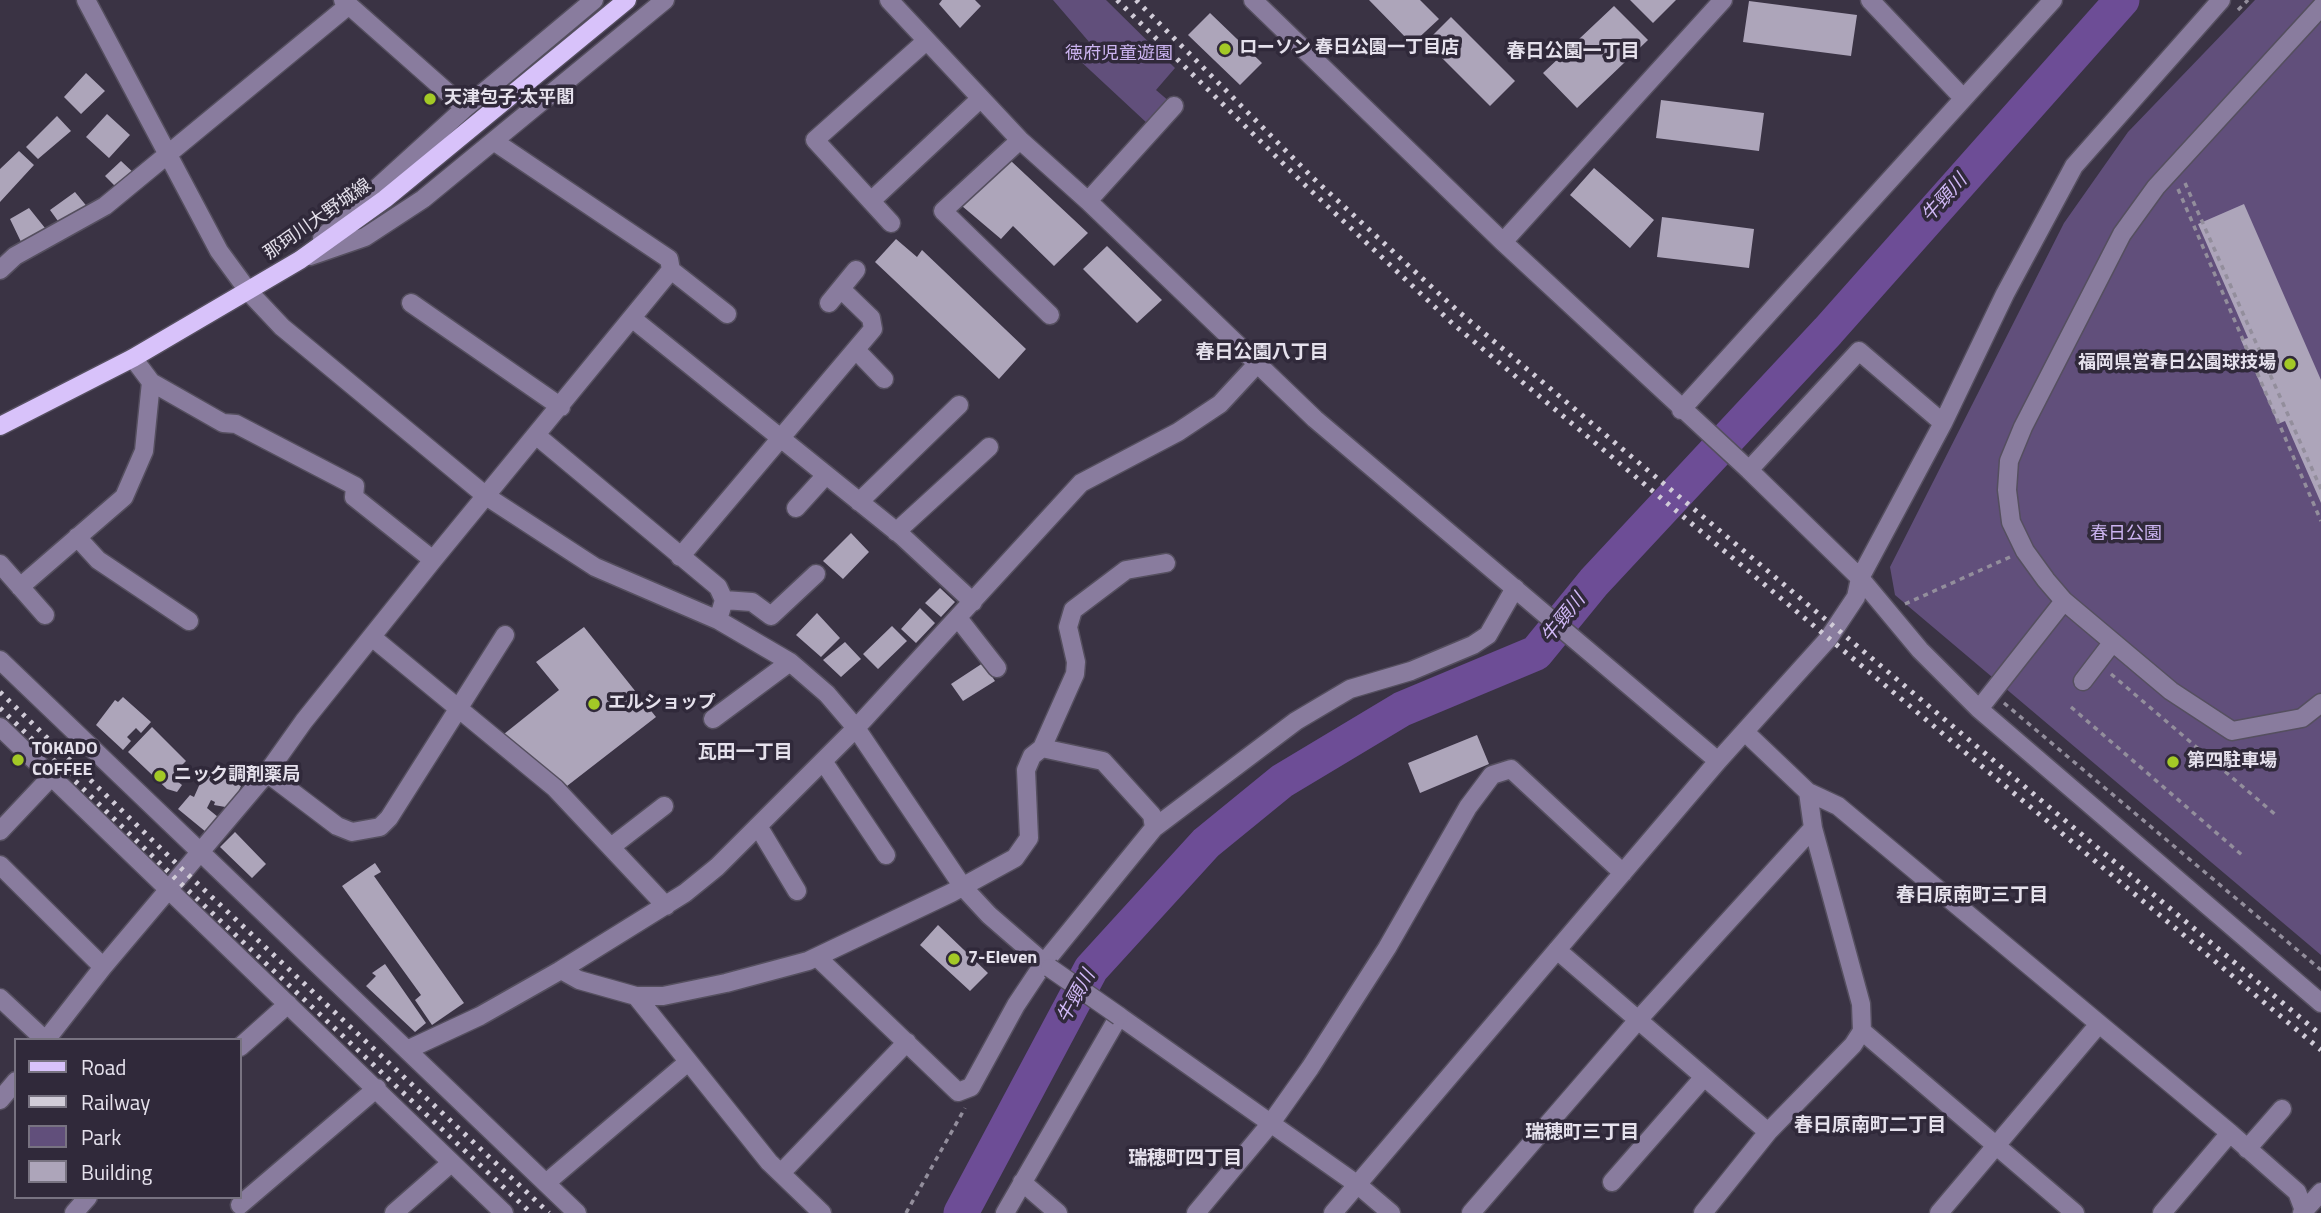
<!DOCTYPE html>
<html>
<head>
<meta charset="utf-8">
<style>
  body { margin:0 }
  #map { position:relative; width:2321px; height:1213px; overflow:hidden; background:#3a3344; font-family:"Titillium Web",sans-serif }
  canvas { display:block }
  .legend { position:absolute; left:14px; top:1038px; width:228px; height:161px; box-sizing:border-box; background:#30293a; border:2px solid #787381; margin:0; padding:9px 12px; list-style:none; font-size:21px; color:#e5e1ec }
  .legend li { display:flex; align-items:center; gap:14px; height:35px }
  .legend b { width:35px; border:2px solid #787381 }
</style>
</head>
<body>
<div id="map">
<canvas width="2321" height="1213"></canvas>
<ul class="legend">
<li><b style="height:9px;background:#d8c2fa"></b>Road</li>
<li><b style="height:9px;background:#d1ccd8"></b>Railway</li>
<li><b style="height:19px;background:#614f7b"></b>Park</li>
<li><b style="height:19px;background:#ada5ba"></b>Building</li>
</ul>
</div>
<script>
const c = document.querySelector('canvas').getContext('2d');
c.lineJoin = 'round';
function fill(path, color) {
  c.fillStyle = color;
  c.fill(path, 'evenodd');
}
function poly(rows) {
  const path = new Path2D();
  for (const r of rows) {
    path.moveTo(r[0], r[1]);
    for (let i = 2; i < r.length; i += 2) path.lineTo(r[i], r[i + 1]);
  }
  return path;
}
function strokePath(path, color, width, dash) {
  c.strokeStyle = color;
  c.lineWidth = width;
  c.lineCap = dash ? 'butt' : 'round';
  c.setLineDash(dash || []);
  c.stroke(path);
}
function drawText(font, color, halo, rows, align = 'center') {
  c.font = font + ' "Titillium Web","Noto Sans JP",sans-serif';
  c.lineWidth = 7;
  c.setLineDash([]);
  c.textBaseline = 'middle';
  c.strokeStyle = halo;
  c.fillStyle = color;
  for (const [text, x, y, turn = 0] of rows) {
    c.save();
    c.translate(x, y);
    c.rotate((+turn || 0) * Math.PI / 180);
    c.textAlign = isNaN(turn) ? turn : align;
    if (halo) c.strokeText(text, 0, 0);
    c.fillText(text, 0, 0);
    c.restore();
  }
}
const green = poly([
  [1053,0,1106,0,1175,68,1156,90,1170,102,1148,124,1077,58,1090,43],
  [2255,0,2321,0,2321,955,1895,595,1890,567,2064,223,2128,132]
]);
const river = poly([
  [961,1213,1091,969,1206,843,1282,781,1402,709,1536,653,1594,582,1828,331,2122,0]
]);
const building = poly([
  [942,0,975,0,981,6,960,28,939,4],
  [1369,0,1420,0,1439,19,1412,44],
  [1630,0,1676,0,1653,23],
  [1749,1,1857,15,1851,56,1743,42],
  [1614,6,1648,40,1577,108,1543,73],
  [1210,13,1262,63,1240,85,1188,35],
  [1451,17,1515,81,1490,106,1426,42],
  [86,73,105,91,81,114,64,97],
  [1661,100,1764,113,1759,151,1656,138],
  [107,114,130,135,109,158,86,137],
  [57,116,71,131,38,159,26,147],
  [19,151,34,165,0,202,0,169],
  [121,161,136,175,118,189,105,176],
  [1011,161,1088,233,1054,266,1013,226,1001,239,962,206],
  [1594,168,1654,220,1630,248,1570,195],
  [75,192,89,209,63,228,50,210],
  [2244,204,2321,380,2321,503,2285,421,2278,424,2241,340,2248,338,2198,224],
  [29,208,49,233,22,244,10,219],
  [1662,217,1754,229,1749,268,1657,257],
  [896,239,917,257,922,250,1026,349,999,379,875,262],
  [1107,246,1162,300,1137,323,1083,269],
  [851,533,869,552,843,579,823,561],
  [940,588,955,602,941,617,925,603],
  [920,608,935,623,916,643,901,629],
  [817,613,840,638,821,657,796,635],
  [892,626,907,641,878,669,863,654],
  [584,627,656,717,567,786,504,734,559,690,536,662],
  [845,642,861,659,841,677,823,660],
  [983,663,995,681,963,701,951,684],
  [123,697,151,722,141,733,136,728,127,737,131,741,123,750,96,725,115,700,118,702],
  [152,727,186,761,179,768,184,774,177,781,182,785,177,792,167,789,128,752],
  [1477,735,1489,764,1420,793,1408,763],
  [206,770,241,786,231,808,214,805,215,802,211,800,207,808,218,817,206,832,178,809,190,795,194,797],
  [235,832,266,864,252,878,220,847],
  [375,863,381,872,374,876,464,1003,432,1025,415,1000,421,995,342,886],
  [938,925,988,973,970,991,920,945],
  [385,964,426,1023,415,1032,366,986,376,976,372,973]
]);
const path = poly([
  [2238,10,2248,0],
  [2185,183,2321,489],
  [2178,189,2321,521],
  [1905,604,2010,557],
  [2111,674,2277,816],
  [2004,703,2321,970],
  [2071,707,2242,855],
  [906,1213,965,1108]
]);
const minor = poly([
  [86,0,219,251,249,292,282,327,486,496,595,567,718,620,790,662,827,694,856,728,963,887,989,915,1050,968],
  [343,0,465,108],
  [889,0,1020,140,1088,201,1315,419,1718,761],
  [1253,0,1503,242,1749,470,1860,578,1920,650,1979,709,2321,1003],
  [1870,0,1963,98],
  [2321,7,2156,187,2122,234,2023,427,2009,461,2007,490,2011,522,2025,551,2046,580,2064,601,2171,691,2232,731,2302,718,2321,703],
  [1020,140,943,211,1050,315],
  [871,201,980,99],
  [1088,201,1174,106],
  [891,223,815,140,925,42],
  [322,238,465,108,594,0],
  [1503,242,1723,0],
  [310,256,365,237,423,199,665,0],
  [0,270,15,256,105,206,349,5],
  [671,270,727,314],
  [411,303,561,407],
  [829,303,856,270],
  [633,319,902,536,973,602],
  [856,350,884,379],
  [133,358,151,382,223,423,236,424,355,486,354,497,433,560],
  [1681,410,2053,0],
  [537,436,718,587,724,600,718,620],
  [1749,470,1859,351,1943,423],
  [859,502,959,405],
  [796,508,826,475],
  [896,532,989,447],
  [77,537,98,560,189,621],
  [680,557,873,329,871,318,841,289],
  [0,564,45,615],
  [20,587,124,497,144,451,151,382],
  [724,600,752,602,771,616,816,574],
  [958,618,997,668],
  [373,638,555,788,666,906],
  [0,660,577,1213],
  [2083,681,2112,643],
  [1979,709,2064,601],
  [713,719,790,662],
  [0,727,504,1213],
  [823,761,886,855],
  [267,773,337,826,352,832,380,827,389,818,505,635],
  [1808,792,1838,806,2230,1133,2297,1192,2305,1213],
  [758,826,797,891],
  [1154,828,1296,721,1350,689,1411,671,1473,645,1488,635,1515,588],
  [0,831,51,777],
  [611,847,664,806],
  [0,865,103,967],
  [1557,950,1768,1132],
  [817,957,958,1092,971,1087,1016,1005,1044,963,1154,828,1152,815,1103,761,1042,748],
  [561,970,579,980,636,996,663,996,726,983,808,961,951,893,1015,858,1029,838,1026,770,1032,756,1042,748,1075,674,1076,662,1068,627,1073,610,1126,570,1166,563],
  [636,996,769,1162,822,1213],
  [0,998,45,1040],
  [1862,1031,2075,1213],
  [46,1040,103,967,267,773,304,721,433,560,671,270,669,259,495,142],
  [240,1047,288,1004],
  [409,1049,480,1016,561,970,685,893,717,867,856,728,1081,483,1178,432,1220,404,1258,363],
  [0,1100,16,1081],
  [2247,1149,2282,1109],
  [781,1173,907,1042],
  [1022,1182,1058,1213],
  [1612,1182,1704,1077],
  [546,1183,688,1062],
  [240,1205,377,1088],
  [74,1213,88,1197],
  [394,1213,451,1163],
  [1005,1213,1119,1016,1358,1185,1391,1213],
  [1196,1213,1271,1123,1310,1068,1387,948,1468,807,1492,775,1511,769,1623,873],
  [1333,1213,1718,761,1828,639,1856,597,1860,578,1943,423,2005,294,2074,166,2221,0],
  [1471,1213,1638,1020,1813,828],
  [1703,1213,1768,1132,1853,1045,1862,1031,1861,1004,1813,828,1808,792,1745,732],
  [1939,1213,2099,1024],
  [2162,1213,2230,1133],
  [2302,1213,2321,1192]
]);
const major = poly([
  [0,426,133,358,300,260,385,199,627,0]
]);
const rail = poly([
  [1117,0,1306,186,1453,324,2321,1050],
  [1136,0,1313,178,1459,312,2321,1035],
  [0,692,183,870,549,1213],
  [0,708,175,878,531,1213]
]);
const minorBridge = poly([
  [1050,968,1119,1016]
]);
const markers = [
  [1225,49,7,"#a3c926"],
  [430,99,7,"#a3c926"],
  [2290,364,7,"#a3c926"],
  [594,704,7,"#a3c926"],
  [18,760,7,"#a3c926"],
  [2173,762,7,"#a3c926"],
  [160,776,7,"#a3c926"],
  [954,959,7,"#a3c926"]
];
const poiNames = [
  ["ローソン 春日公園一丁目店",1239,49],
  ["天津包子 太平閣",444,99],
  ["福岡県営春日公園球技場",2276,364,"right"],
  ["エルショップ",608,704],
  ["TOKADO",32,750],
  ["COFFEE",32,771],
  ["第四駐車場",2187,762],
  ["ニック調剤薬局",174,776],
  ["7-Eleven",968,959]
];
const parkNames = [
  ["徳府児童遊園",1119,55],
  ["春日公園",2126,535]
];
const streetNames = [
  ["那珂川大野城線",318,220,-35]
];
const neighbourhoodNames = [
  ["春日公園一丁目",1573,52],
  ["春日公園八丁目",1262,353],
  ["瓦田一丁目",745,753],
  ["春日原南町三丁目",1972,896],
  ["春日原南町二丁目",1870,1126],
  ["瑞穂町三丁目",1582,1133],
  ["瑞穂町四丁目",1185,1159]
];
const waterNames = [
  ["牛頸川",1945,199,-48],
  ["牛頸川",1564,619,-51],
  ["牛頸川",1077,997,-61]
];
fill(green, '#614f7b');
strokePath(river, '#6d4d96', 35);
fill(building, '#ada5ba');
strokePath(minor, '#554f5f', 21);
strokePath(major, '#554f5f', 21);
strokePath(path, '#938e9c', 3.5, [5, 5]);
strokePath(minor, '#897c9e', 18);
strokePath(major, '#d8c2fa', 18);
strokePath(rail, '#d1ccd8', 5, [3.5, 7]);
strokePath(minorBridge, '#554f5f', 21, []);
strokePath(minorBridge, '#897c9e', 18);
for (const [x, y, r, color] of markers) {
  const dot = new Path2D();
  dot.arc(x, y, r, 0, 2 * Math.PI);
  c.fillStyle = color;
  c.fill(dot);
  strokePath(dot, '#30293a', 2.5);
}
drawText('bold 18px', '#e5e1ec', '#30293a', poiNames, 'left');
drawText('18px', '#ccb4f1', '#30293a', parkNames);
drawText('18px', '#e5e1ec', '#30293a', streetNames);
drawText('bold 19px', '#e5e1ec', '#30293a', neighbourhoodNames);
drawText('italic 19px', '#d1b9f7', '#30293a', waterNames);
</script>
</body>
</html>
